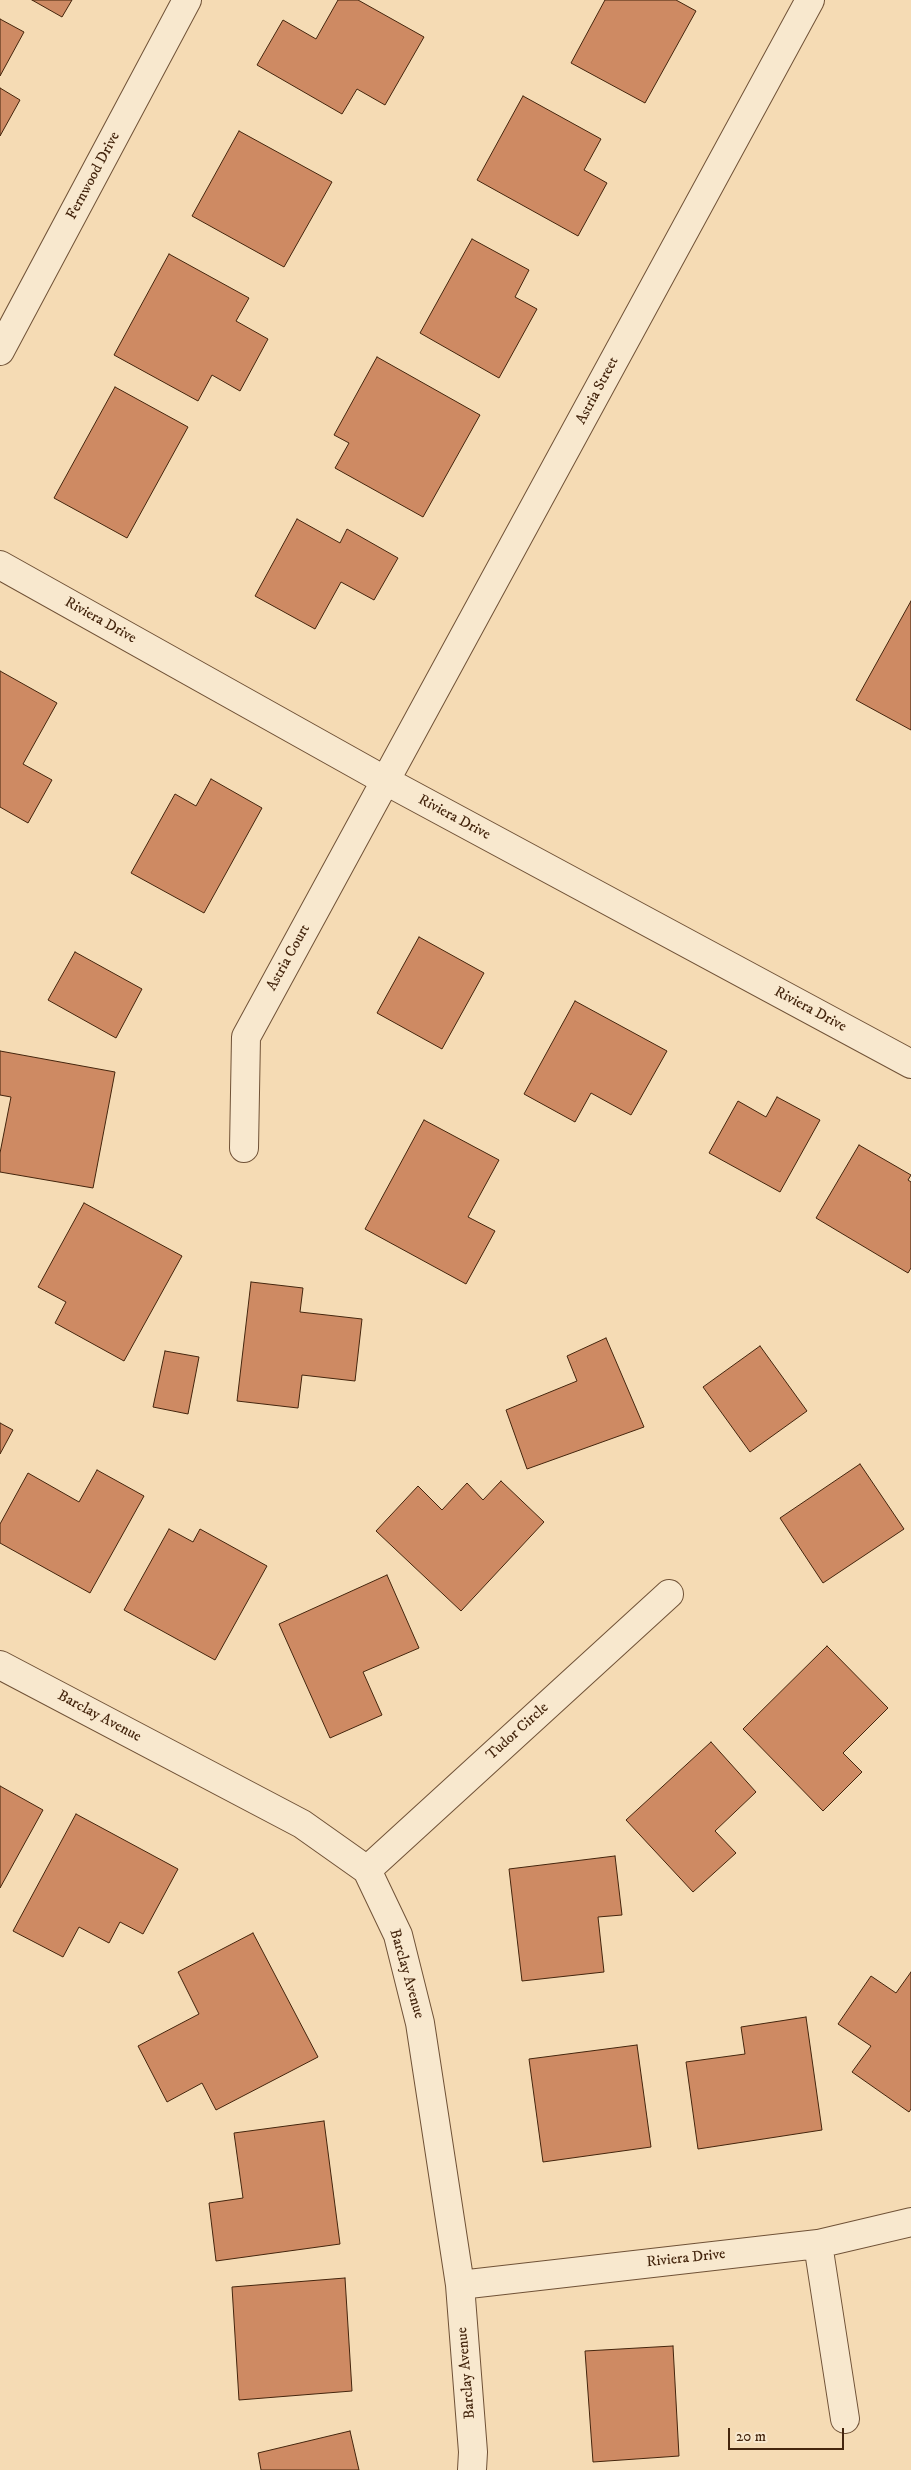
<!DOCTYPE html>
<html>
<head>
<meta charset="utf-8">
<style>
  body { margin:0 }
  #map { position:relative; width:911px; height:2470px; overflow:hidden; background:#f5dbb4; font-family:"IM FELL DW Pica",serif }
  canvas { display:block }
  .scale { position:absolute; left:728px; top:2428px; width:116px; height:22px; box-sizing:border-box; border:2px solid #44250d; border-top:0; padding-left:6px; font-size:15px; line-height:18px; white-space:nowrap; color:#44250d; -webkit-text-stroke:4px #f8e8ce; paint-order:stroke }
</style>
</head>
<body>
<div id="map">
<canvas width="911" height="2470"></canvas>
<div class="scale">20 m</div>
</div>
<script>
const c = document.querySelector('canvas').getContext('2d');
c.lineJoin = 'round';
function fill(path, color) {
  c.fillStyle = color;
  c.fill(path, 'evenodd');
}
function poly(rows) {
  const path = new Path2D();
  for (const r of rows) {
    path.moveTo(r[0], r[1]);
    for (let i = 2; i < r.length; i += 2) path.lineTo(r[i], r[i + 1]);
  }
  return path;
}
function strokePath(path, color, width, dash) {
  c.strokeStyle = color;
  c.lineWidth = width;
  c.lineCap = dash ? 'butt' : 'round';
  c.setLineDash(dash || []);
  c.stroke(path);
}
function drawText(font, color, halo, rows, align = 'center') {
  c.font = font + ' "IM FELL DW Pica",serif';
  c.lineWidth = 5;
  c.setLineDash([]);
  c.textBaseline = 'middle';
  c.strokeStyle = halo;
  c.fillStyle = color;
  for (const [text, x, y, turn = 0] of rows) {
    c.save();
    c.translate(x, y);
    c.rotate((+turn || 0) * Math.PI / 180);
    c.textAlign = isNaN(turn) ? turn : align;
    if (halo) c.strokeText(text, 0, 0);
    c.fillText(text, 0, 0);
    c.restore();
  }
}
const building = poly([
  [32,0,72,0,62,17,32,0],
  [338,0,358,0,424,37,385,105,357,89,342,114,257,65,283,20,316,39,338,0],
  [605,0,676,0,696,11,645,103,571,63,605,0],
  [0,19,24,32,0,76,0,19],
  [0,88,20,100,0,136,0,88],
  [523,96,601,139,584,170,607,183,578,236,477,180,523,96],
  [239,131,332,182,284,267,192,216,239,131],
  [472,239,529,270,515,297,537,309,499,378,420,333,472,239],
  [169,254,249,298,236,321,268,339,240,391,212,375,198,401,114,355,169,254],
  [377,357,480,415,423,517,335,468,349,443,334,435,377,357],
  [115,387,188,427,127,538,54,498,115,387],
  [297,519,340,543,347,529,398,558,374,600,341,582,315,629,255,596,297,519],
  [911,601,911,730,856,700,911,601],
  [0,671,57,703,23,764,52,780,28,823,0,807,0,671],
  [211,779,262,808,204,913,131,873,175,794,196,806,211,779],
  [419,937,484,973,442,1049,377,1013,419,937],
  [75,952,142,989,116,1038,48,1000,75,952],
  [575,1001,667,1051,631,1115,591,1093,575,1122,524,1094,575,1001],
  [0,1051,115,1072,93,1188,0,1172,0,1153,11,1097,0,1095,0,1051],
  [777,1097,820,1120,780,1192,709,1153,738,1101,766,1117,777,1097],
  [424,1120,499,1160,468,1217,495,1231,466,1284,365,1229,424,1120],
  [859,1145,911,1175,908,1180,911,1182,911,1268,908,1273,816,1218,859,1145],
  [84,1203,182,1256,124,1361,55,1323,66,1302,38,1287,84,1203],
  [251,1282,303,1288,300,1312,362,1319,355,1381,302,1375,298,1408,237,1401,251,1282],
  [606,1338,644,1427,527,1469,506,1410,577,1381,567,1356,606,1338],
  [760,1346,807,1411,750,1452,703,1387,760,1346],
  [165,1351,199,1357,188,1414,153,1407,165,1351],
  [0,1423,13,1430,0,1454,0,1423],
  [860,1464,904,1529,823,1583,780,1518,860,1464],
  [97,1470,144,1496,90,1593,0,1543,0,1524,28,1473,79,1502,97,1470],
  [501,1481,544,1522,461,1611,376,1531,418,1486,442,1510,467,1483,483,1500,501,1481],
  [169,1529,193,1542,200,1529,267,1566,215,1660,124,1610,169,1529],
  [387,1575,419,1648,363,1672,382,1715,330,1738,279,1624,387,1575],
  [827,1646,888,1708,843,1753,862,1772,823,1811,743,1729,827,1646],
  [711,1742,756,1792,715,1831,736,1853,693,1892,626,1820,711,1742],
  [0,1786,43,1810,0,1888,0,1786],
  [76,1814,178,1869,143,1934,120,1922,109,1943,79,1927,63,1957,13,1931,76,1814],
  [615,1856,622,1915,598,1917,604,1972,522,1981,509,1869,615,1856],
  [253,1933,318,2057,216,2110,202,2083,167,2102,138,2046,199,2014,178,1972,253,1933],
  [911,1972,911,2109,909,2112,852,2072,871,2046,838,2024,871,1976,896,1993,911,1972],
  [806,2017,822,2130,698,2149,686,2062,745,2054,741,2027,806,2017],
  [637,2045,651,2147,543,2162,529,2059,637,2045],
  [324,2121,340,2244,216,2261,209,2203,243,2198,234,2133,324,2121],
  [345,2278,352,2391,239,2400,232,2287,345,2278],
  [673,2346,679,2456,593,2462,585,2351,673,2346],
  [350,2431,359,2470,261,2470,258,2453,350,2431]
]);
const minor = poly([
  [0,351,187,0],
  [0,565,386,781,911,1064],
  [244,1148,246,1037,810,0],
  [0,1665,302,1824,367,1870,398,1935,420,2023,460,2285,473,2452,472,2470],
  [367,1870,669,1594],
  [818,2244,845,2419],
  [460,2285,818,2244,911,2222]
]);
const streetNames = [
  ["Fernwood Drive",94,176,-62],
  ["Astria Street",598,391,-62],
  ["Riviera Drive",100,621,29],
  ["Riviera Drive",454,818,28],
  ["Astria Court",289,958,-61],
  ["Riviera Drive",810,1010,28],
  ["Barclay Avenue",99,1717,28],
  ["Tudor Circle",518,1732,-42],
  ["Barclay Avenue",406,1974,74],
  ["Riviera Drive",686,2259,-6],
  ["Barclay Avenue",467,2373,-95]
];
fill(building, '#ce8a63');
strokePath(building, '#44250d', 1);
strokePath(minor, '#705237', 30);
strokePath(minor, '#f8e8ce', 28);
drawText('15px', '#44250d', '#f8e8ce', streetNames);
</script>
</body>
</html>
